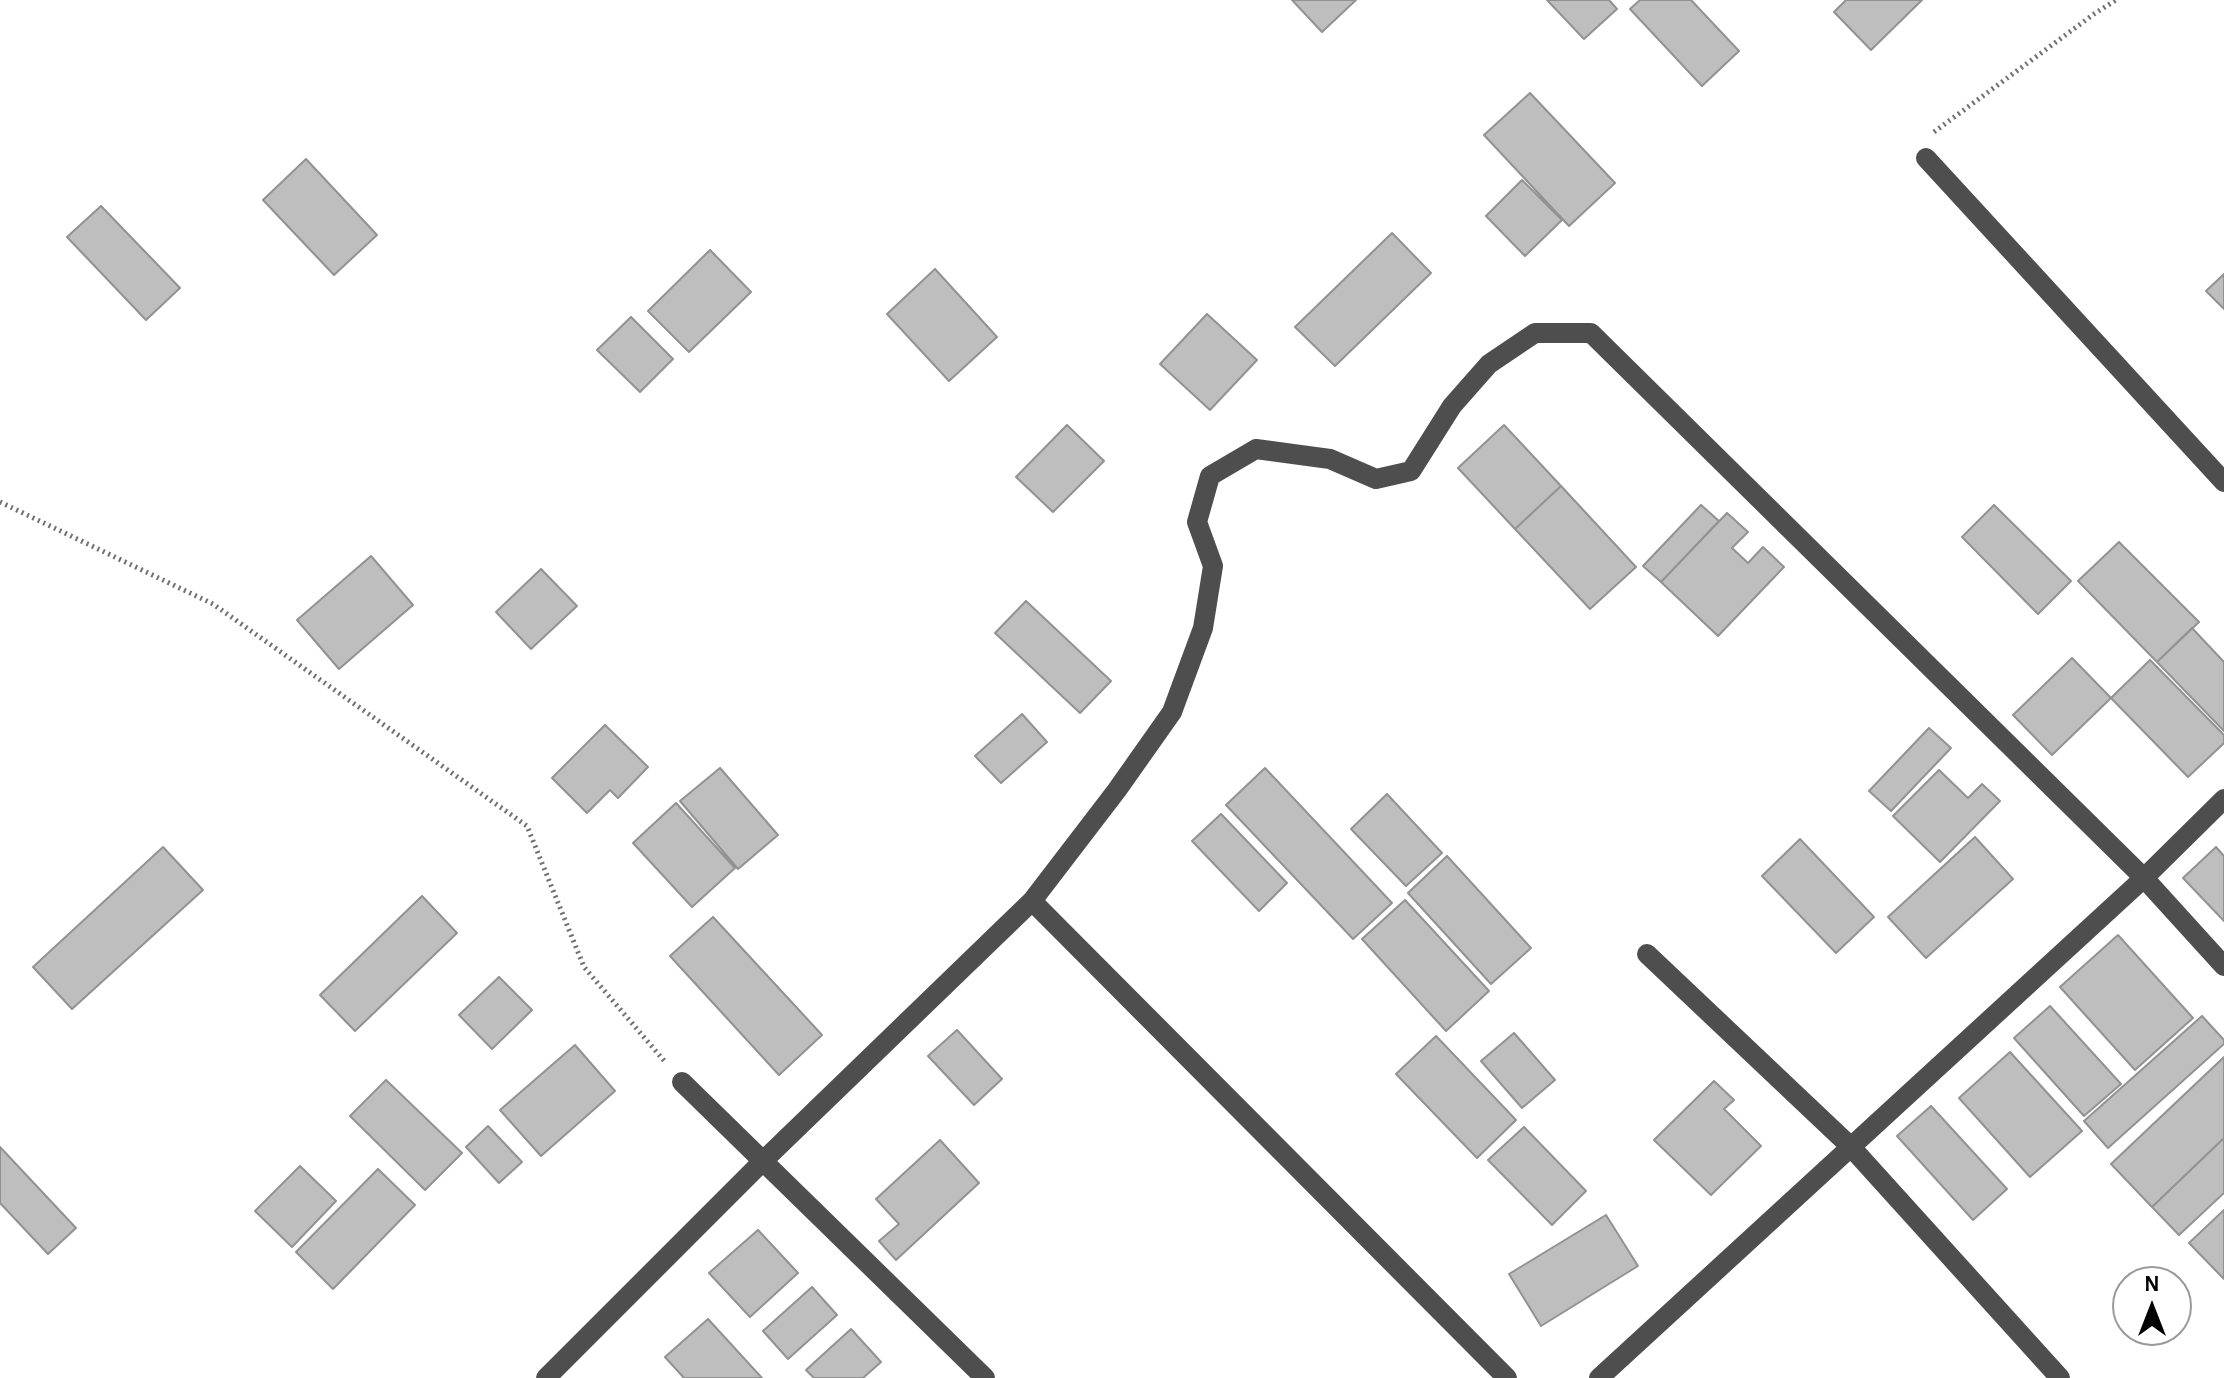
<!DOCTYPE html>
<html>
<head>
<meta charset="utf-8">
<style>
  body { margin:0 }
  #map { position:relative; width:2224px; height:1378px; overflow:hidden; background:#fff; font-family:"Alegreya Sans",sans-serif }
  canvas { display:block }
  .north { position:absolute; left:2112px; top:1266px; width:80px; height:80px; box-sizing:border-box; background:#fff; border:2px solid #999; border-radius:50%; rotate:0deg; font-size:22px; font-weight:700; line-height:32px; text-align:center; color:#000 }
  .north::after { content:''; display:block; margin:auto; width:28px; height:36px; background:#000; clip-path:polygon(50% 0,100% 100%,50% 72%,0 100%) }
</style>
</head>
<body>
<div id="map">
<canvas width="2224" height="1378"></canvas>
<div class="north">N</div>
</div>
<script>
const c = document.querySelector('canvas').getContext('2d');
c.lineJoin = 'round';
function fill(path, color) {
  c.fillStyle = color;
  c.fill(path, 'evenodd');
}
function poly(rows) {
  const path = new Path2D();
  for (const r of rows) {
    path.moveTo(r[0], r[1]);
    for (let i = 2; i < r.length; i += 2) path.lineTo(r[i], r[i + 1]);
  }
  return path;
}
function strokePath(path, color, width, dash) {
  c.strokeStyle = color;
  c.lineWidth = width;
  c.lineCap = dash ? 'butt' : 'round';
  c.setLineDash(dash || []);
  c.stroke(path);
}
const building = poly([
  [1292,0,1356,0,1322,32,1292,0],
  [1547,0,1609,0,1617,9,1584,39,1547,0],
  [1640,0,1691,0,1739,51,1702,86,1630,9,1640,0],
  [1846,0,1922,0,1871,50,1834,12,1846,0],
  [1530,93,1615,183,1569,226,1484,135,1530,93],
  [306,159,377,235,334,275,263,200,306,159],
  [1522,180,1562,220,1525,256,1486,216,1522,180],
  [101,206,180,288,146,320,67,237,101,206],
  [1392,233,1431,273,1335,366,1295,327,1392,233],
  [710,250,751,292,689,352,648,311,710,250],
  [935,269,997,337,949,381,887,314,935,269],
  [2224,274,2224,309,2206,291,2224,274],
  [1207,314,1257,360,1210,410,1160,364,1207,314],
  [631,317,673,359,640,392,597,350,631,317],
  [1067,425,1104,461,1053,512,1016,477,1067,425],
  [1504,425,1561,486,1515,529,1458,468,1504,425],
  [1561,486,1636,567,1590,609,1515,529,1561,486],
  [1701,505,1719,521,1661,582,1643,566,1701,505],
  [1994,505,2071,581,2038,614,1962,537,1994,505],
  [1727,513,1748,532,1732,548,1748,563,1763,547,1784,567,1718,636,1661,582,1727,513],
  [2119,542,2199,622,2157,662,2078,581,2119,542],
  [371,556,413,605,339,669,297,620,371,556],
  [541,569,577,606,531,649,496,612,541,569],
  [1026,601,1111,681,1080,713,995,633,1026,601],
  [2192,628,2224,662,2224,731,2157,662,2192,628],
  [2072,658,2111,698,2052,755,2013,715,2072,658],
  [2150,660,2224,735,2224,743,2188,777,2111,698,2150,660],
  [1022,714,1047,742,1001,783,975,756,1022,714],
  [605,725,648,767,618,798,610,790,587,813,552,778,605,725],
  [1929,728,1951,748,1891,811,1869,791,1929,728],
  [720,768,778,835,738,869,680,801,720,768],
  [1265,768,1392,903,1353,939,1226,805,1265,768],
  [1939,770,1968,798,1982,784,2000,801,1940,862,1893,816,1939,770],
  [1387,794,1442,853,1406,886,1351,829,1387,794],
  [676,803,735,868,692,907,633,843,676,803],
  [1221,814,1287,883,1259,911,1192,841,1221,814],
  [1975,837,2013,879,1926,958,1888,917,1975,837],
  [1800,839,1874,917,1836,953,1762,876,1800,839],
  [163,847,203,890,72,1009,33,967,163,847],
  [2216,847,2224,856,2224,921,2183,878,2216,847],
  [1447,856,1531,948,1491,984,1408,893,1447,856],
  [422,896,457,933,355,1031,320,995,422,896],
  [1405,900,1489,991,1446,1031,1362,939,1405,900],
  [713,917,822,1035,779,1075,670,956,713,917],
  [2118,935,2193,1018,2135,1070,2060,987,2118,935],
  [499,977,532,1010,492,1049,459,1015,499,977],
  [2050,1006,2121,1084,2084,1116,2014,1038,2050,1006],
  [2202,1016,2224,1040,2224,1044,2108,1148,2084,1121,2202,1016],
  [957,1030,1002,1079,974,1105,928,1056,957,1030],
  [1514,1033,1555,1080,1522,1108,1481,1061,1514,1033],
  [1436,1036,1516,1120,1477,1158,1396,1074,1436,1036],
  [575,1045,615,1091,541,1156,500,1110,575,1045],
  [2010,1052,2082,1131,2030,1177,1959,1098,2010,1052],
  [2224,1057,2224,1138,2152,1207,2111,1164,2224,1057],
  [386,1080,462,1153,425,1190,350,1116,386,1080],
  [1714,1081,1734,1100,1724,1109,1761,1146,1711,1195,1654,1140,1714,1081],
  [1931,1106,2007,1189,1973,1220,1897,1136,1931,1106],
  [488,1126,522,1162,499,1183,466,1147,488,1126],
  [1524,1127,1586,1191,1552,1225,1488,1160,1524,1127],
  [2224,1138,2224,1193,2179,1235,2152,1207,2224,1138],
  [940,1140,979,1183,896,1260,879,1241,899,1224,876,1199,940,1140],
  [0,1147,76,1228,48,1254,0,1203,0,1147],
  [300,1166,336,1201,292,1247,255,1211,300,1166],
  [378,1169,415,1205,333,1289,296,1252,378,1169],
  [2224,1210,2224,1279,2189,1243,2224,1210],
  [1606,1215,1638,1266,1541,1326,1509,1274,1606,1215],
  [758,1230,798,1273,750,1317,709,1273,758,1230],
  [812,1287,837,1315,788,1359,763,1331,812,1287],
  [708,1319,762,1378,684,1378,665,1357,708,1319],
  [851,1329,881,1362,863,1378,814,1378,806,1370,851,1329]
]);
const path = poly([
  [1934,132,2094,14,2116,0],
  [0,502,213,604,527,826,584,967,666,1063]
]);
const minor = poly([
  [1926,158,2224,482],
  [1032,901,1507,1378],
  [1647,954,1851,1147,2060,1378],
  [682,1082,985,1378],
  [546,1378,762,1162,1032,901,1117,790,1172,712,1203,628,1213,566,1197,522,1210,476,1256,449,1330,459,1376,479,1411,471,1452,406,1489,364,1535,333,1591,333,2144,878,2224,966],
  [1599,1378,2144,878,2224,799]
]);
fill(building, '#bebebe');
strokePath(building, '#929292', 2);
strokePath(path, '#707070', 5, [2, 4]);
strokePath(minor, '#4e4e4e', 20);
</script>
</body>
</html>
